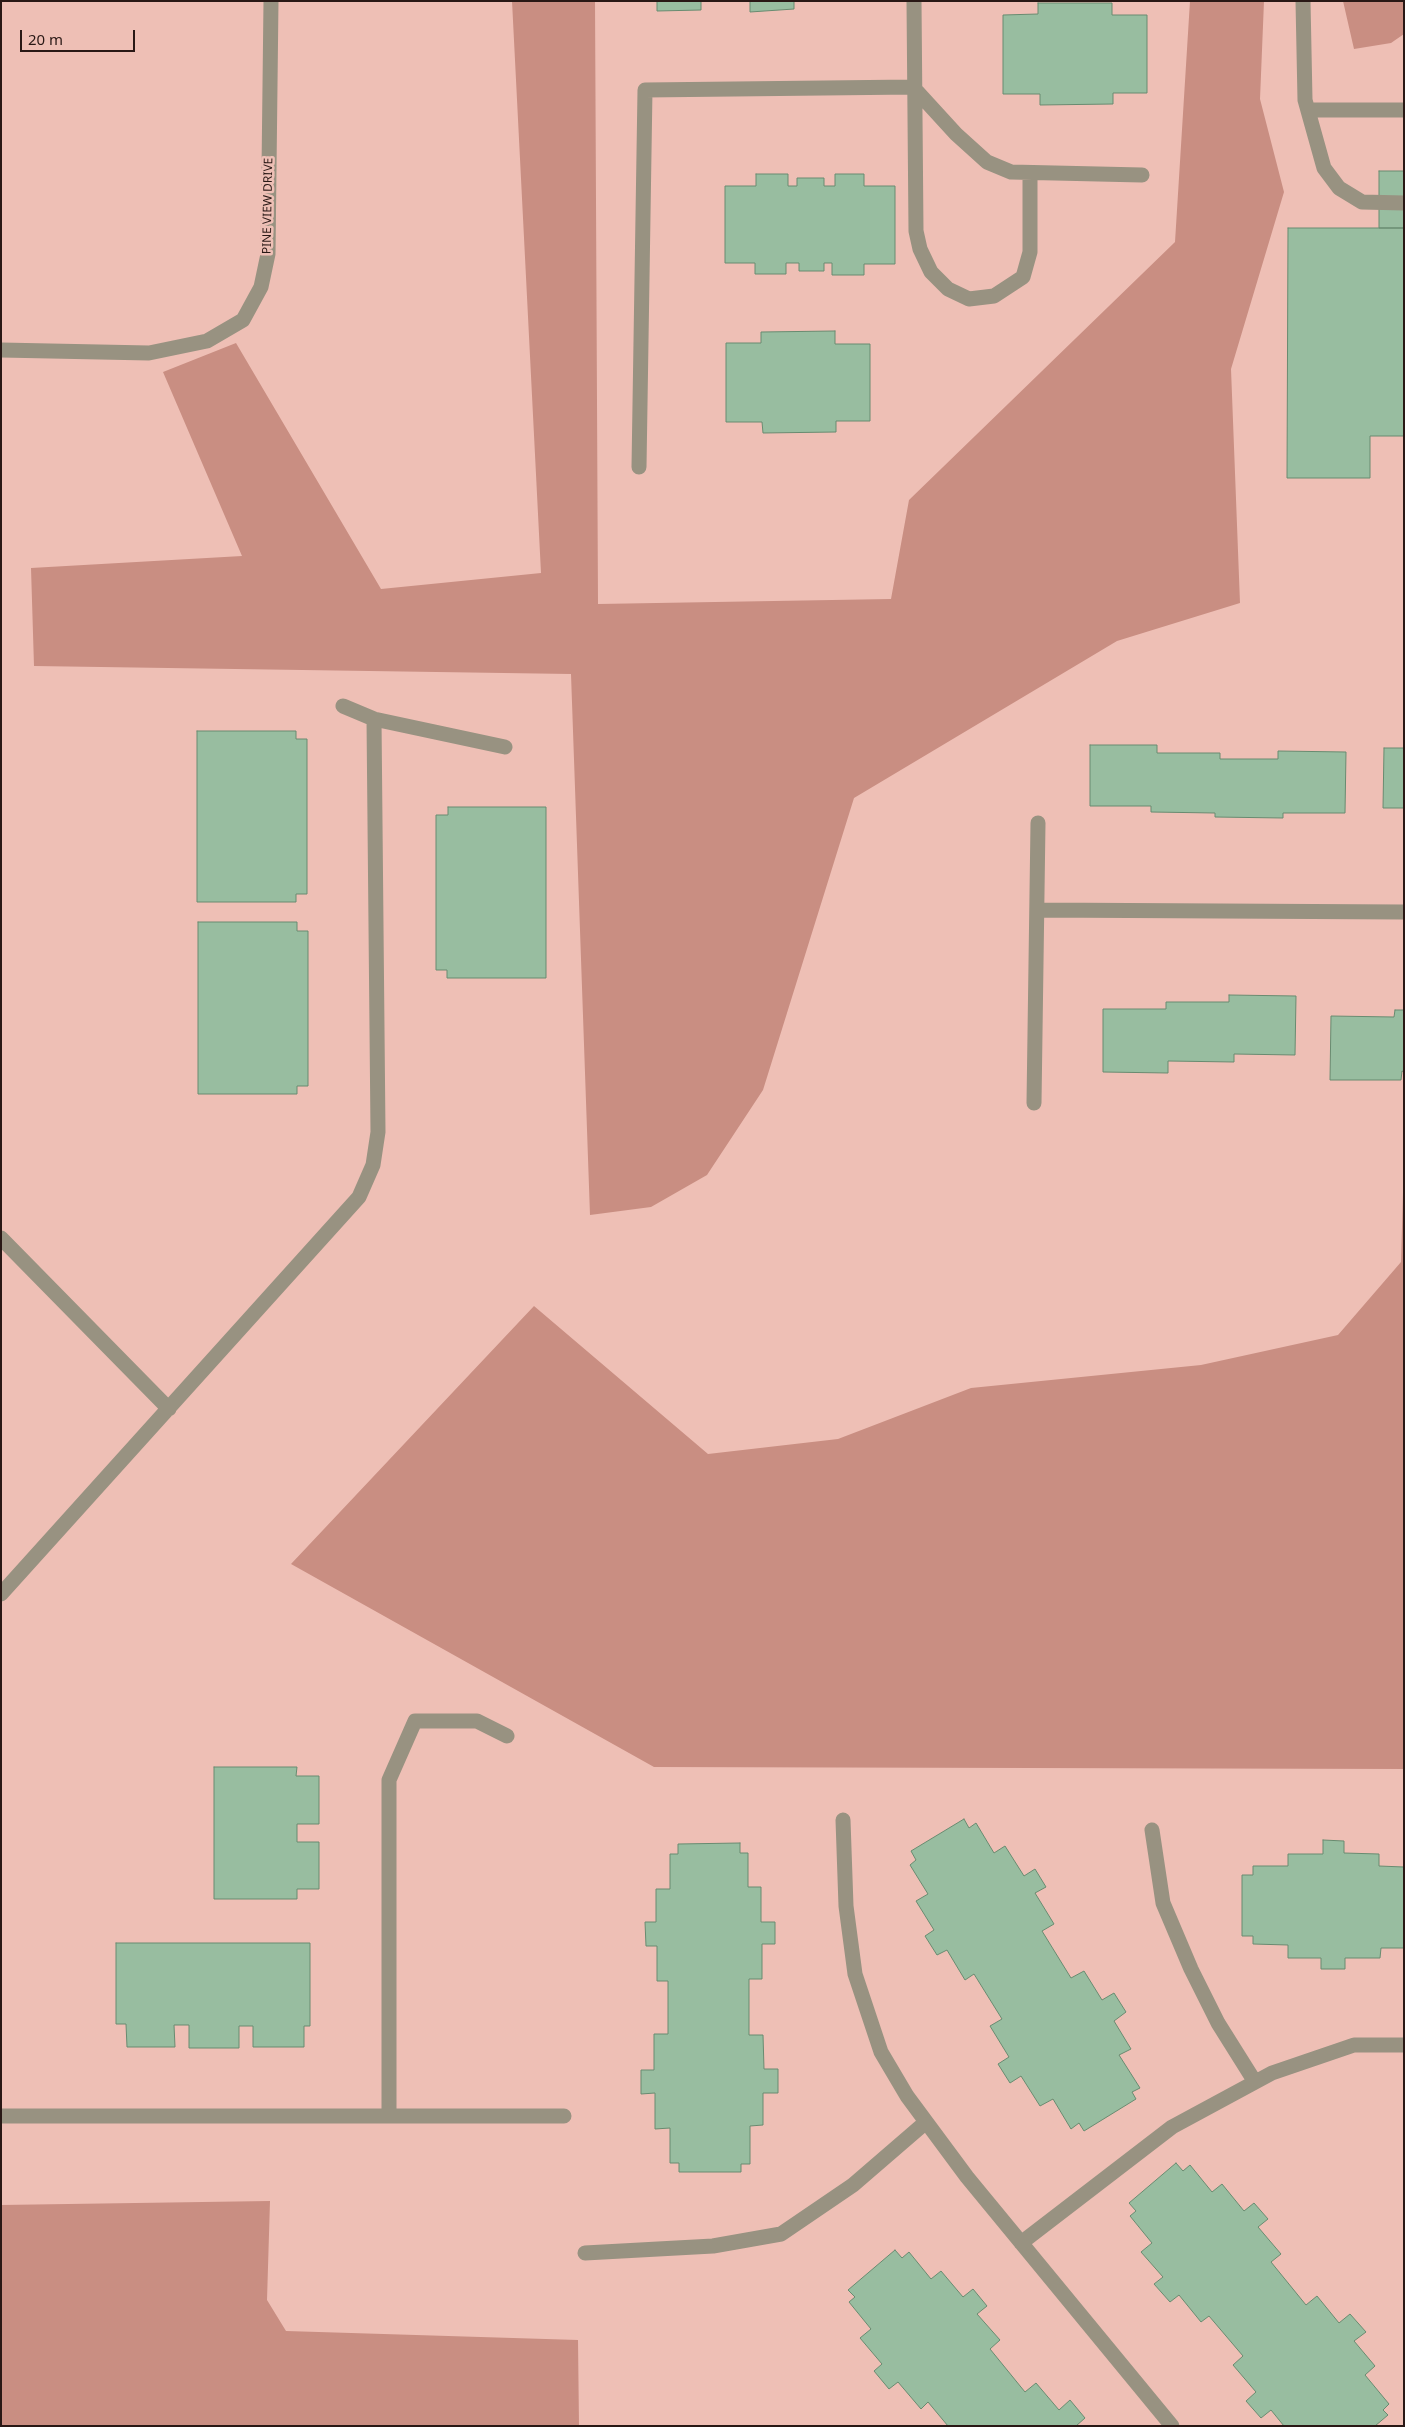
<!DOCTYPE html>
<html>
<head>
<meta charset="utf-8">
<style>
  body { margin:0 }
  #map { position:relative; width:1405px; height:2427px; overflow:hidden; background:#eebfb5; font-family:"Noto Sans",sans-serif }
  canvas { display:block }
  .frame { position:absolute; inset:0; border:2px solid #291815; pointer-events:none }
  .scale { position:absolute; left:20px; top:30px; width:115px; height:22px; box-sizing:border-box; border:2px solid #291815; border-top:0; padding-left:6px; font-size:15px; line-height:18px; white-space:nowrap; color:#291815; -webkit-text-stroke:4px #eebfb5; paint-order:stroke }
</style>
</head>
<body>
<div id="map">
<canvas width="1405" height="2427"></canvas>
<div class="frame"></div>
<div class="scale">20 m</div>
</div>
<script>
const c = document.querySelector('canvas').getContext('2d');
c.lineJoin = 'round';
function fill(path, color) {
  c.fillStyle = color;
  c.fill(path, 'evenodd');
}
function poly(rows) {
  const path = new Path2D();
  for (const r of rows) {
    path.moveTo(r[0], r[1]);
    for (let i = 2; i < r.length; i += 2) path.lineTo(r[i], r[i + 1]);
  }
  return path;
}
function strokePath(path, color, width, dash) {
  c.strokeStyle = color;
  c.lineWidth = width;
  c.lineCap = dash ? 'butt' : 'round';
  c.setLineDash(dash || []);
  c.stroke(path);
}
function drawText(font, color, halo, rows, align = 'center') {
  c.font = font + ' "Noto Sans",sans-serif';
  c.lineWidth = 5;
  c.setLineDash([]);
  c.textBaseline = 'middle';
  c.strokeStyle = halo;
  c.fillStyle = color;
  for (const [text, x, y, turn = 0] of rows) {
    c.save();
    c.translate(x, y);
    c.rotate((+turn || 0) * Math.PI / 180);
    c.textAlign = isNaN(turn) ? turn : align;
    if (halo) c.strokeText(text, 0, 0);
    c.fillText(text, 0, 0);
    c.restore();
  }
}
const green = poly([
  [512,1,595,1,598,604,891,599,909,500,1175,242,1190,1,1264,1,1260,99,1284,192,1231,369,1240,603,1117,641,854,798,763,1090,707,1175,651,1207,590,1215,571,674,34,666,31,568,242,556,163,372,236,343,381,589,541,573],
  [1343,1,1404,1,1404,34,1391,43,1354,49],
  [1404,1158,1404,1769,654,1767,291,1564,534,1306,708,1454,838,1439,971,1388,1201,1365,1338,1335,1401,1262],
  [270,2201,267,2300,286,2331,578,2340,579,2426,1,2426,1,2205]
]);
const building = poly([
  [657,1,701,1,701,10,657,11,657,1],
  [750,1,794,1,794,9,750,12,750,1],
  [1038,3,1112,3,1112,15,1147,15,1147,93,1113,93,1113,104,1040,105,1040,94,1003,94,1003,15,1038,14,1038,3],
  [1379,171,1404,171,1404,228,1379,228,1379,171],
  [756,174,788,174,788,186,797,186,797,178,824,178,824,186,835,186,835,174,864,174,864,186,895,186,895,264,864,264,864,275,832,275,832,263,824,263,824,271,799,271,799,263,786,263,786,274,755,274,755,263,725,263,725,186,756,186,756,174],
  [1288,228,1404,228,1404,436,1370,436,1370,478,1287,478,1288,228],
  [835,331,835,344,870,344,870,421,836,421,836,432,763,433,762,422,726,422,726,343,761,343,761,332,835,331],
  [197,731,296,731,296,739,307,739,307,894,296,894,296,902,197,902,197,731],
  [1090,745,1157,745,1157,753,1220,753,1220,759,1278,759,1278,751,1346,752,1345,813,1283,813,1283,818,1215,817,1215,813,1151,812,1151,806,1090,806,1090,745],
  [1384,748,1404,748,1404,808,1383,808,1384,748],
  [448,807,546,807,546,978,447,978,447,970,436,970,436,815,448,815,448,807],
  [198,922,297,922,297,931,308,931,308,1086,297,1086,297,1094,198,1094,198,922],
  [1229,995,1296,996,1295,1055,1234,1054,1234,1062,1168,1061,1168,1073,1103,1072,1103,1009,1166,1009,1166,1002,1229,1002,1229,995],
  [1395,1010,1404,1010,1404,1072,1402,1071,1401,1080,1330,1080,1331,1016,1394,1017,1395,1010],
  [214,1767,297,1767,296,1776,319,1776,319,1824,297,1824,297,1842,319,1842,319,1889,297,1889,297,1899,214,1899,214,1767],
  [964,1819,969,1828,976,1823,994,1853,1005,1846,1024,1876,1035,1869,1046,1887,1035,1893,1054,1924,1042,1931,1071,1978,1084,1971,1102,2000,1114,1993,1126,2012,1114,2021,1131,2049,1119,2055,1140,2088,1132,2092,1136,2099,1084,2131,1079,2123,1071,2129,1053,2099,1040,2106,1021,2076,1010,2083,998,2064,1009,2057,990,2026,1002,2019,974,1974,965,1980,947,1950,937,1955,925,1936,934,1930,916,1901,928,1894,910,1865,916,1860,911,1851,964,1819],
  [1323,1840,1344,1841,1344,1853,1379,1854,1379,1866,1404,1867,1404,1948,1381,1948,1380,1958,1345,1958,1345,1969,1321,1969,1321,1958,1288,1958,1288,1945,1253,1944,1253,1936,1242,1936,1242,1875,1253,1875,1253,1866,1288,1866,1288,1854,1323,1854,1323,1840],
  [740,1843,740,1853,748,1853,748,1887,761,1887,761,1922,775,1922,775,1944,762,1944,762,1979,749,1979,749,2035,763,2035,764,2069,778,2069,778,2093,763,2093,763,2125,750,2126,750,2164,741,2164,741,2172,679,2172,679,2163,670,2163,670,2128,655,2129,655,2093,641,2094,641,2070,654,2070,654,2034,668,2034,668,1981,657,1981,657,1946,646,1946,645,1922,656,1922,656,1889,670,1889,670,1854,678,1854,678,1844,740,1843],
  [116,1943,310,1943,310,2026,304,2026,304,2047,253,2047,253,2026,239,2026,239,2048,189,2048,189,2025,174,2025,175,2047,127,2047,126,2024,116,2024,116,1943],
  [1176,2163,1183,2171,1190,2165,1212,2192,1222,2184,1244,2211,1254,2203,1268,2219,1258,2227,1281,2254,1271,2262,1306,2305,1317,2296,1339,2323,1350,2314,1366,2332,1354,2341,1375,2366,1365,2375,1389,2404,1383,2410,1388,2415,1375,2426,1284,2426,1271,2410,1261,2418,1246,2401,1256,2392,1233,2365,1243,2356,1209,2316,1201,2322,1179,2295,1170,2302,1154,2284,1163,2277,1141,2252,1152,2243,1130,2216,1136,2211,1129,2203,1176,2163],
  [895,2250,902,2258,909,2252,931,2279,941,2271,963,2297,973,2289,987,2306,977,2314,1000,2340,990,2349,1025,2392,1036,2383,1059,2410,1070,2400,1085,2418,1076,2426,948,2426,928,2402,921,2409,898,2382,889,2389,874,2371,882,2364,860,2338,871,2329,849,2302,855,2297,848,2290,895,2250]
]);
const minor = poly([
  [914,1,916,231,920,249,931,272,948,289,969,299,994,296,1023,277,1030,252,1030,173],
  [1303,1,1305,100,1324,168,1339,188,1362,202,1404,203],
  [1308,110,1404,110],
  [1,350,149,353,207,341,243,320,261,287,268,254,271,1],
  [639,467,645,90,913,87,956,134,987,162,1011,172,1142,175],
  [343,706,374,719,505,747],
  [1037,910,1404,912],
  [1034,1103,1038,823],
  [1,1238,169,1409],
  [1,1594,359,1197,373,1165,378,1132,374,719],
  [843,1820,846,1906,855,1974,881,2052,907,2096,967,2177,1172,2426],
  [1152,1830,1163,1903,1191,1969,1218,2023,1255,2082],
  [1,2116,564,2116],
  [389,2116,389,1780,415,1721,477,1721,507,1736],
  [1021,2243,1172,2127,1272,2073,1354,2045,1404,2045],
  [585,2253,713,2246,781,2234,853,2185,926,2122]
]);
const streetNames = [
  ["PINE VIEW DRIVE",268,206,-89]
];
fill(green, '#c98e82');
fill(building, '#98bda0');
strokePath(building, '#688b70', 1);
strokePath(minor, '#989281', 15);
drawText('12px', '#291815', '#eebfb5', streetNames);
</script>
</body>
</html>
